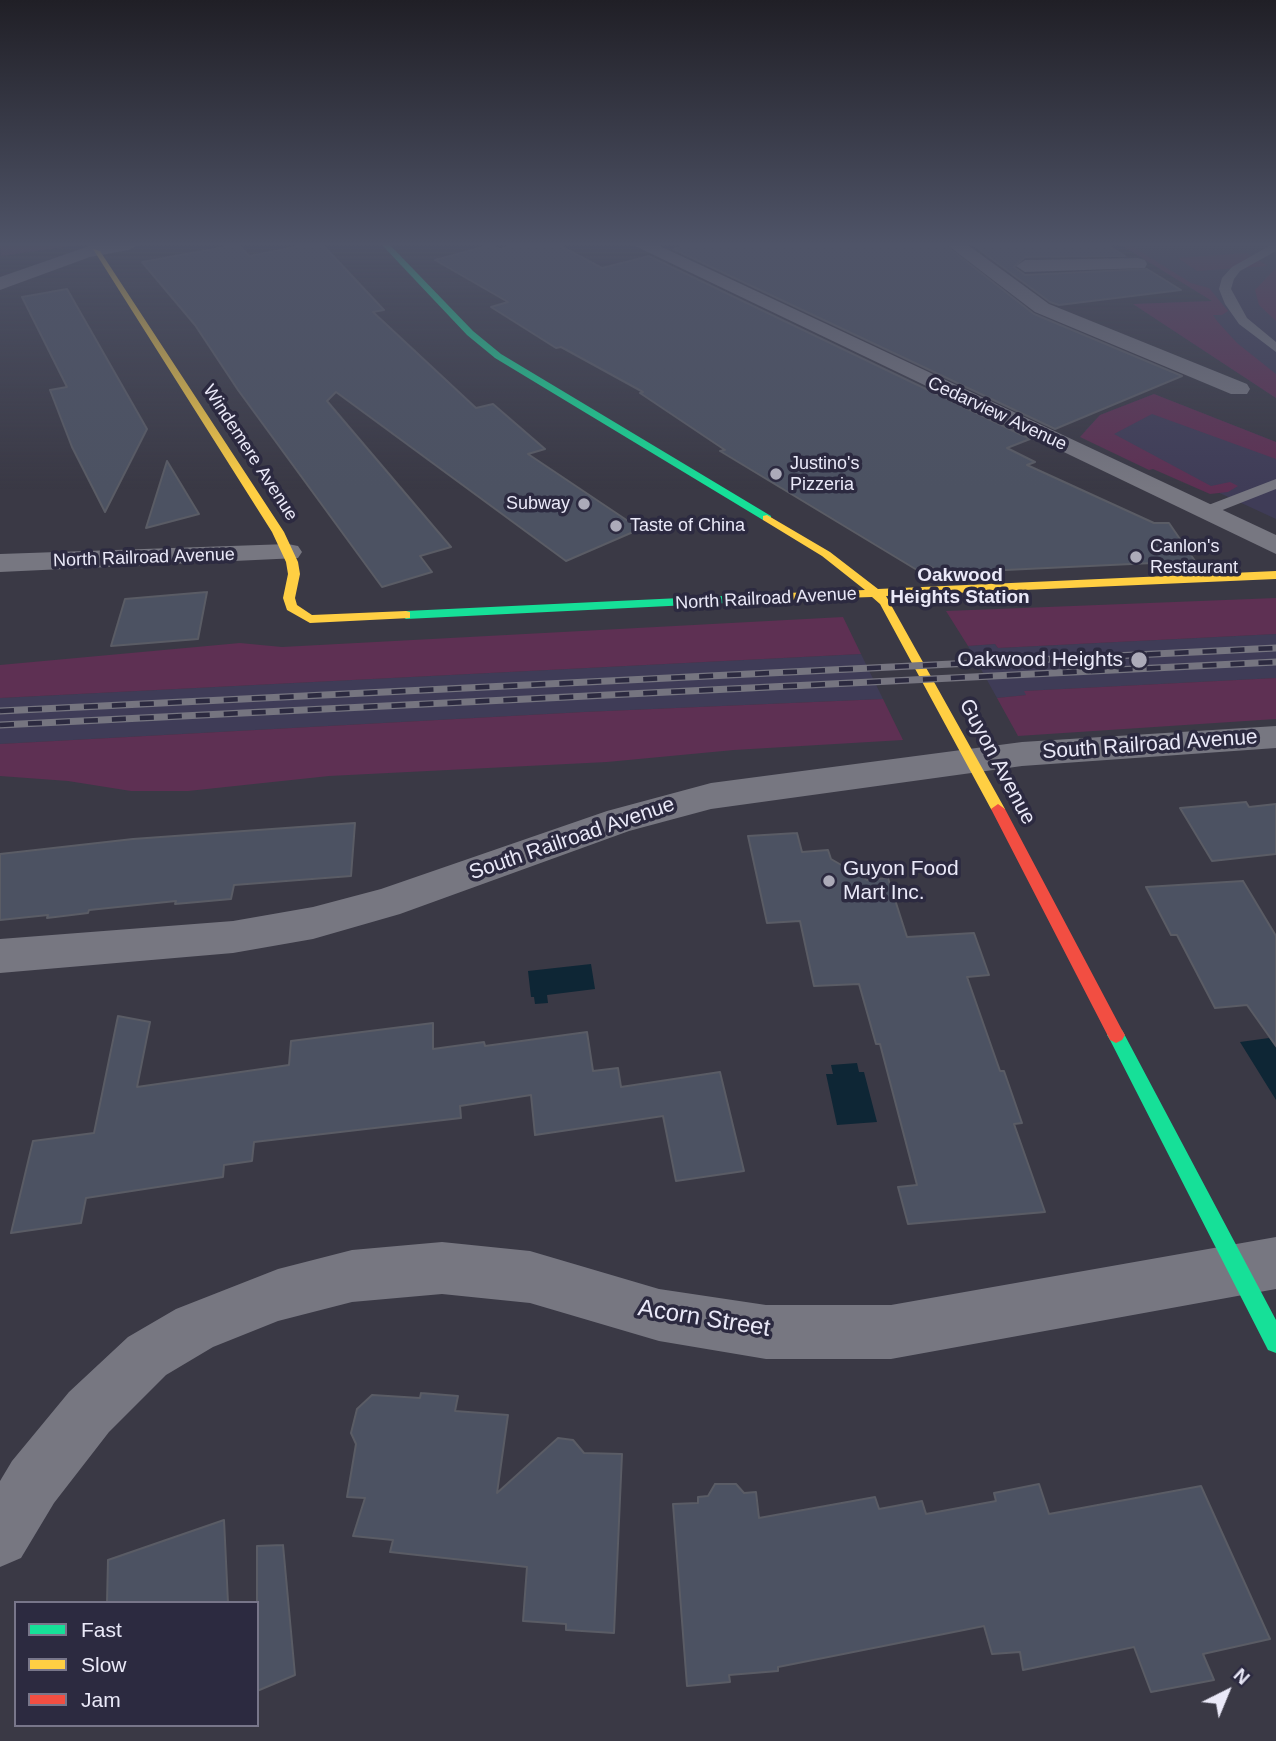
<!DOCTYPE html>
<html>
<head>
<meta charset="utf-8">
<style>
  body { margin:0 }
  #map { position:relative; width:1276px; height:1741px; overflow:hidden; background:#3a3945; font-family:Arial,sans-serif }
  canvas { display:block }
  .legend { position:absolute; left:14px; top:1601px; width:245px; height:126px; box-sizing:border-box; background:#2c2a40; border:2px solid #78768a; margin:0; padding:9px 12px; list-style:none; font-size:21px; color:#eae9f8 }
  .legend li { display:flex; align-items:center; gap:14px; height:35px }
  .legend b { width:35px; border:2px solid #78768a }
  .north { position:absolute; left:1192px; top:1657px; width:70px; height:70px; -webkit-text-stroke:5px #2c2a40; paint-order:stroke; rotate:43deg; font-size:19px; font-weight:700; line-height:28px; text-align:center; color:#eae9f8 }
  .north::after { content:''; display:block; margin:auto; width:24px; height:32px; background:#eae9f8; clip-path:polygon(50% 0,100% 100%,50% 72%,0 100%) }
</style>
</head>
<body>
<div id="map">
<canvas width="1276" height="1741"></canvas>
<ul class="legend">
<li><b style="height:9px;background:#16e098"></b>Fast</li>
<li><b style="height:9px;background:#ffcf43"></b>Slow</li>
<li><b style="height:9px;background:#f24e42"></b>Jam</li>
</ul>
<div class="north">N</div>
</div>
<script>
const c = document.querySelector('canvas').getContext('2d');
c.lineJoin = 'round';
function fill(path, color) {
  c.fillStyle = color;
  c.fill(path, 'evenodd');
}
function poly(rows) {
  const path = new Path2D();
  for (const r of rows) {
    path.moveTo(r[0], r[1]);
    for (let i = 2; i < r.length; i += 2) path.lineTo(r[i], r[i + 1]);
  }
  return path;
}
function strokePath(path, color, width, dash) {
  c.strokeStyle = color;
  c.lineWidth = width;
  c.lineCap = dash ? 'butt' : 'round';
  c.setLineDash(dash || []);
  c.stroke(path);
}
function drawText(font, color, halo, rows, align = 'center') {
  c.font = font + ' Arial,sans-serif';
  c.lineWidth = 7;
  c.setLineDash([]);
  c.textBaseline = 'middle';
  c.strokeStyle = halo;
  c.fillStyle = color;
  for (const [text, x, y, turn = 0] of rows) {
    c.save();
    c.translate(x, y);
    c.rotate((+turn || 0) * Math.PI / 180);
    c.textAlign = isNaN(turn) ? turn : align;
    if (halo) c.strokeText(text, 0, 0);
    c.fillText(text, 0, 0);
    c.restore();
  }
}
const built = poly([
  [1121,245,1276,245,1276,398,1133,304,1212,301],
  [1154,394,1276,442,1276,519,1085,431,1100,415],
  [1276,634,1276,678,1025,691,1027,695,997,698,968,646,995,644,998,648],
  [861,654,883,699,584,712,0,744,0,698]
]);
const green = poly([
  [0,245,80,245,1,256],
  [1121,245,1130,245,1191,283,1209,288,1228,311,1222,315,1213,315,1217,321,1237,343,1276,374,1276,398,1133,304,1212,301],
  [1247,253,1268,266,1197,271,1178,258],
  [1276,268,1276,321,1259,305,1255,290],
  [1154,394,1276,442,1276,459,1152,414,1114,434,1211,486,1230,482,1238,486,1228,492,1210,494,1153,469,1149,470,1080,437,1100,415],
  [1276,598,1276,634,998,648,995,644,968,646,946,611],
  [843,617,861,654,0,698,0,665,240,643,282,647],
  [1276,678,1276,719,1018,736,997,698,1026,695,1024,691],
  [883,699,903,740,734,750,607,762,329,776,188,791,131,791,68,781,0,776,0,744,584,712]
]);
const water = poly([
  [591,964,595,989,547,995,548,1003,535,1004,534,997,531,997,528,971],
  [1269,1038,1276,1048,1276,1100,1240,1042],
  [857,1063,859,1072,864,1072,877,1122,837,1125,826,1074,833,1074,831,1065]
]);
const building = poly([
  [235,245,239,245,249,256,304,245,323,245,384,310,373,312,476,408,493,404,545,449,528,454,640,529,566,561,336,392,327,401,451,547,420,556,432,572,382,587,238,390,195,325,142,262,235,245],
  [490,245,500,249,515,245,559,245,602,268,649,256,1030,439,1007,448,1035,462,1027,465,1154,523,1169,523,1195,561,942,573,927,565,917,570,720,451,725,450,640,393,643,392,561,347,556,348,491,307,508,302,435,260,490,245],
  [688,245,945,245,1034,314,1182,376,1055,429,673,249,688,245],
  [973,245,1108,245,1125,256,1025,257,1014,267,1025,275,1147,269,1181,290,1059,305,1050,302,973,245],
  [67,289,147,429,105,512,72,447,50,390,67,387,22,297,67,289],
  [167,461,199,514,146,528,167,461],
  [207,592,198,639,111,646,125,599,207,592],
  [1246,802,1249,807,1276,804,1276,854,1212,861,1180,808,1246,802],
  [355,823,351,876,234,885,231,899,175,904,176,901,89,910,88,913,47,918,48,915,0,920,0,854,133,839,355,823],
  [797,833,802,852,828,850,831,859,867,880,888,878,907,937,974,933,989,975,967,977,1000,1071,1004,1071,1022,1123,1014,1124,1045,1212,908,1224,898,1187,917,1185,880,1044,876,1044,859,984,814,986,800,921,767,923,748,836,797,833],
  [1243,881,1276,936,1276,1046,1247,1005,1215,1008,1177,935,1171,935,1146,887,1243,881],
  [118,1016,150,1022,137,1087,289,1065,291,1041,433,1023,433,1049,484,1042,485,1046,587,1032,593,1071,618,1068,621,1087,720,1072,744,1171,676,1181,663,1116,535,1135,531,1095,460,1106,461,1118,254,1142,252,1161,224,1165,223,1177,86,1198,81,1223,11,1233,33,1141,94,1133,118,1016],
  [421,1393,458,1396,455,1411,508,1415,497,1493,558,1438,573,1440,584,1453,622,1454,614,1633,566,1630,566,1624,523,1621,527,1567,390,1552,393,1540,353,1536,365,1498,347,1497,356,1444,351,1433,357,1409,372,1395,420,1398,421,1393],
  [715,1484,736,1484,744,1493,756,1492,759,1518,875,1497,879,1509,922,1501,926,1514,996,1501,994,1493,1039,1484,1049,1514,1201,1486,1270,1639,1203,1654,1214,1680,1151,1692,1134,1647,1023,1670,1020,1652,992,1654,984,1626,778,1667,778,1671,729,1675,730,1682,687,1686,673,1504,698,1503,698,1497,708,1496,715,1484],
  [224,1520,228,1603,107,1603,108,1560,224,1520],
  [283,1545,295,1675,257,1691,257,1546,283,1545]
]);
const lane = poly([
  [1271,245,1276,245,1276,251,1240,271,1234,279,1231,289,1247,318,1276,342,1276,352,1239,324,1225,304,1219,289,1222,278,1232,267,1271,245],
  [1276,479,1276,489,1210,515,1198,515,1196,512,1198,509,1276,479]
]);
const street = poly([
  [92,245,138,245,129,250,90,257,0,290,0,277,92,245],
  [633,245,658,245,1276,535,1276,554,633,245],
  [947,245,968,245,1049,304,1247,384,1250,389,1247,394,1231,394,1035,312,947,245],
  [1138,258,1145,260,1147,264,1145,268,1025,272,1016,266,1025,260,1138,258],
  [288,544,298,546,302,552,298,558,0,572,0,554,288,544],
  [1276,726,1276,748,1022,766,711,809,629,831,400,914,313,939,233,953,0,973,0,939,233,921,313,907,381,889,607,811,711,783,1022,742,1276,726],
  [1276,1237,1276,1289,891,1359,766,1359,659,1341,530,1303,442,1294,352,1302,278,1321,213,1347,166,1375,109,1432,54,1503,21,1558,0,1567,0,1481,12,1461,69,1392,128,1337,176,1309,278,1269,352,1250,442,1242,530,1251,659,1289,766,1305,891,1305,1276,1237]
]);
const fast = poly([
  [382,245,390,245,473,331,501,354,771,516,771,520,763,520,495,358,467,335,382,245],
  [786,593,792,597,790,600,406,619,400,615,406,611,786,593],
  [1116,1027,1122,1030,1276,1320,1276,1353,1268,1350,1110,1040,1107,1035,1110,1030,1116,1027]
]);
const slow = poly([
  [93,249,100,251,284,532,298,562,300,574,295,598,297,605,312,615,406,611,410,612,410,618,310,623,287,610,283,598,288,574,286,562,272,532,93,249],
  [767,515,830,552,878,589,1276,571,1276,579,886,596,1005,809,998,814,991,809,880,604,872,597,782,600,780,597,786,593,865,590,822,556,763,520,763,516,767,515]
]);
const jam = poly([
  [998,804,1005,809,1122,1030,1125,1035,1122,1040,1116,1043,1110,1040,991,809,998,804]
]);
const rail = poly([
  [0,711,1276,648],
  [0,725,1276,662]
]);
const markers = [
  [776,474,7,"#acabb9"],
  [584,504,7,"#acabb9"],
  [616,526,7,"#acabb9"],
  [1136,557,7,"#acabb9"],
  [1139,660,9,"#acabb9"],
  [829,881,7,"#acabb9"]
];
const farStreetnames = [
  ["Cedarview Avenue",997,414,25],
  ["Windemere Avenue",250,453,57],
  ["North Railroad Avenue",144,558,-2],
  ["North Railroad Avenue",766,599,-3]
];
const farPoinames = [
  ["Justino's",790,464],
  ["Pizzeria",790,485],
  ["Subway",570,504,"right"],
  ["Taste of China",630,526],
  ["Canlon's",1150,547],
  ["Restaurant",1150,568]
];
const farNeighbourhoodnames = [
  ["Oakwood",960,576],
  ["Heights Station",960,598]
];
const poiNames = [
  ["Oakwood Heights",1123,660],
  ["Guyon Food",843,869,"left"],
  ["Mart Inc.",843,893,"left"]
];
const streetNames = [
  ["South Railroad Avenue",1150,745,-4],
  ["Guyon Avenue",997,762,62],
  ["South Railroad Avenue",572,839,-19]
];
const nearStreetnames = [
  ["Acorn Street",704,1319,9]
];
fill(built, '#3f3c57');
fill(green, '#5e3053');
fill(water, '#0e2635');
fill(building, '#4c5262');
strokePath(building, '#5a5c65', 2);
fill(lane, '#777781');
fill(street, '#777781');
fill(fast, '#16e098');
fill(slow, '#ffcf43');
fill(jam, '#f24e42');
strokePath(rail, '#767580', 7);
strokePath(rail, '#2c2a40', 4.5, [14]);
const sky = c.createLinearGradient(0, 0, 0, 489);
sky.addColorStop(0, '#201f26');
sky.addColorStop(0.5, '#4f5468');
sky.addColorStop(1, '#4f546800');
c.fillStyle = sky;
c.fillRect(0, 0, 1276, 489);
for (const [x, y, r, color] of markers) {
  const dot = new Path2D();
  dot.arc(x, y, r, 0, 2 * Math.PI);
  c.fillStyle = color;
  c.fill(dot);
  strokePath(dot, '#2c2a40', 2.5);
}
drawText('18px', '#eae9f8', '#2c2a40', farStreetnames);
drawText('18px', '#eae9f8', '#2c2a40', farPoinames, 'left');
drawText('bold 19px', '#eae9f8', '#2c2a40', farNeighbourhoodnames);
drawText('21px', '#eae9f8', '#2c2a40', poiNames, 'right');
drawText('21px', '#eae9f8', '#2c2a40', streetNames);
drawText('24px', '#eae9f8', '#2c2a40', nearStreetnames);
</script>
</body>
</html>
